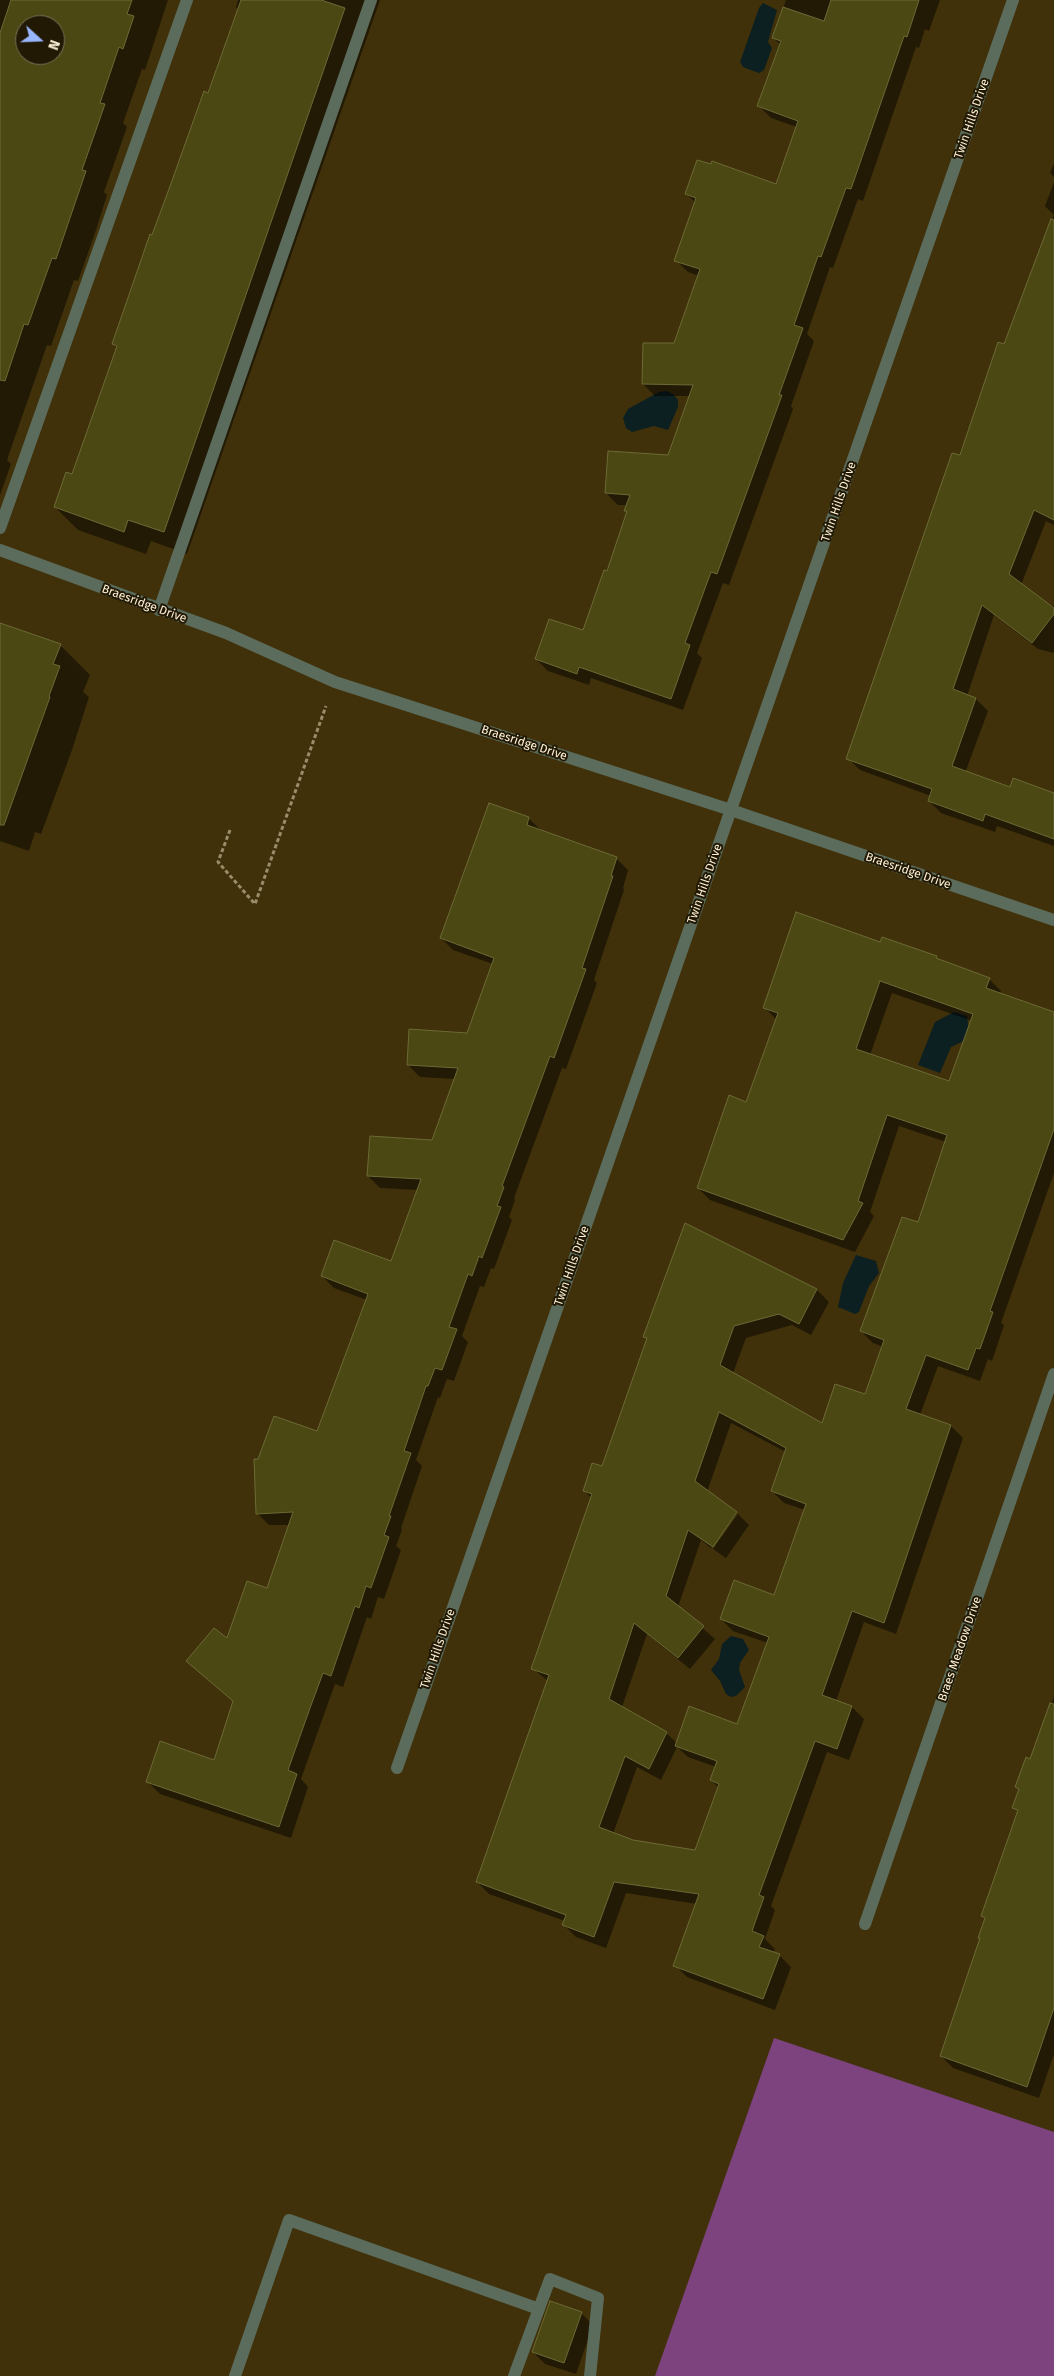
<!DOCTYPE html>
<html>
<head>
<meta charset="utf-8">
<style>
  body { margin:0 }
  #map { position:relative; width:1054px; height:2376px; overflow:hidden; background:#40310a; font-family:"Fira Sans",sans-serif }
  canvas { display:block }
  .north { position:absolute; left:15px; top:15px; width:50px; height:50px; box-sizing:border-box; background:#221905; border:1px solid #796f59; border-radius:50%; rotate:110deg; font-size:14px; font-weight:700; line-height:20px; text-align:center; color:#fcf1d7 }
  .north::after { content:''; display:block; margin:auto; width:18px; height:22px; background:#98b6fd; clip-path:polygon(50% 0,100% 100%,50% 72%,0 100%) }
</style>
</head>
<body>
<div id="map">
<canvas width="1054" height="2376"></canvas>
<div class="north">N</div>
</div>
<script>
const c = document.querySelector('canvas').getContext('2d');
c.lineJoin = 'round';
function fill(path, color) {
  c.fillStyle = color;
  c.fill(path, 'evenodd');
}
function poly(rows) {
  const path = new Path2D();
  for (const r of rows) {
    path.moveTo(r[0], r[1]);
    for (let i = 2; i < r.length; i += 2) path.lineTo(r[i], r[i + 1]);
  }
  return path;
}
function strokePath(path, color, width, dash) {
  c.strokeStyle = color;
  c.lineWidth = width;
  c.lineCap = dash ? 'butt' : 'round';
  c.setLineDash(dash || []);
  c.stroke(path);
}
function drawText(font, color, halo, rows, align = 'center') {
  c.font = font + ' "Fira Sans",sans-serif';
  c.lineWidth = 4;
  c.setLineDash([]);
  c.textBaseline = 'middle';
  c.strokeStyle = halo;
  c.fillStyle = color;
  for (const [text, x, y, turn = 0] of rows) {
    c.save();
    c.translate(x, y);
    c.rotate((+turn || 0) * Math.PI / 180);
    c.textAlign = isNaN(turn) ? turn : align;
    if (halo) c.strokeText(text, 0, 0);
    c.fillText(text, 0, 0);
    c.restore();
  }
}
const green = poly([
  [774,2038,1054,2132,1054,2376,655,2376]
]);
const water = poly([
  [763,3,777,10,768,42,772,48,764,70,759,73,743,67,740,62,759,8],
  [667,391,673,394,678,400,678,407,668,430,654,426,632,432,626,428,623,418,628,409,659,392],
  [954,1012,967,1016,970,1038,951,1047,940,1073,918,1065,935,1022],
  [856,1255,876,1261,879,1273,869,1286,859,1312,855,1314,838,1307,843,1283],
  [731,1636,743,1639,749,1650,740,1663,739,1670,745,1687,736,1696,731,1697,726,1694,720,1681,711,1670,719,1659,722,1644]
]);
const shadow = poly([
  [0,0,168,0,145,70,142,69,123,123,127,127,104,192,107,195,95,233,78,281,74,280,51,346,47,345,7,460,11,464,0,495],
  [25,25,55,25,55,55,25,55],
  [238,0,380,0,187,554,151,541,146,554,78,530,55,507,73,476,117,348,113,344,152,236,209,94,238,10,236,7],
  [786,0,940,0,929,31,925,29,919,48,916,47,863,201,858,199,833,268,830,267,807,334,814,341,791,406,793,409,729,585,723,583,697,653,702,658,683,710,591,678,589,685,548,671,536,659,584,632,628,513,625,510,627,505,618,505,606,493,669,457,690,396,655,396,643,384,675,345,699,276,688,272,676,260,696,203,686,194,776,186,797,127,771,118,759,106,781,45,773,38],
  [1054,163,1054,177,1050,173],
  [1054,182,1054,525,1046,521,1021,585,1046,604,1054,606,1054,653,1038,649,994,615,967,696,976,699,988,711,965,773,1010,789,1054,794,1054,846,997,826,995,832,941,813,929,801,931,796,860,770,848,758,960,457,1005,346,1054,215,1045,206],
  [0,624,60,645,90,675,83,692,89,697,72,750,41,834,35,832,29,851,0,841],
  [528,818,541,830,616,858,628,870,623,888,624,890,594,980,597,983,566,1069,562,1068,514,1198,515,1200,509,1217,512,1220,494,1269,491,1268,484,1287,480,1286,462,1336,468,1342,454,1381,447,1379,440,1398,438,1397,416,1460,422,1466,401,1528,402,1530,396,1546,401,1550,384,1599,378,1597,371,1619,367,1617,343,1687,335,1684,322,1720,301,1779,308,1787,291,1838,160,1794,148,1782,214,1761,234,1702,227,1640,268,1590,291,1525,269,1525,257,1513,259,1460,317,1433,367,1300,334,1288,322,1276,392,1262,418,1190,380,1188,368,1176,433,1141,456,1079,420,1077,408,1065,468,1034,493,964,453,950,441,938],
  [882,939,989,979,1001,991,1000,995,1054,1014,1054,1173,1001,1323,1004,1325,992,1361,988,1359,980,1381,938,1366,920,1415,951,1426,963,1438,896,1634,864,1622,836,1701,852,1707,864,1719,849,1760,827,1752,771,1906,775,1910,765,1939,775,1949,773,1953,779,1955,791,1967,775,2010,687,1977,675,1965,697,1904,626,1893,606,1948,576,1937,564,1925,565,1921,489,1894,477,1882,548,1681,532,1668,592,1498,584,1491,602,1468,648,1340,645,1337,685,1225,817,1290,829,1302,811,1335,792,1325,746,1338,733,1373,822,1425,865,1396,883,1347,873,1343,861,1331,918,1224,946,1142,899,1126,870,1212,874,1216,855,1252,710,1200,698,1188,747,1103,777,1020,765,1008,881,943],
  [892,993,972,1021,950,1083,870,1055],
  [731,1423,786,1452,772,1491,784,1503,805,1510,775,1597,721,1619,733,1631,768,1643,738,1725,677,1743,666,1733,622,1707,647,1634,690,1669,715,1639,678,1607,701,1540,711,1548,737,1513,707,1492],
  [677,1747,688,1757,716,1767,711,1780,719,1788,696,1851,633,1841,613,1834,637,1767,661,1780],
  [738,1514,749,1525,726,1558,713,1549],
  [1054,1697,1054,2054,1039,2098,953,2068,941,2056,981,1939,985,1919,982,1916,1019,1812,1014,1807,1020,1790,1017,1787,1031,1760],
  [581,2313,593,2325,576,2374,545,2364,533,2352]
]);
const building = poly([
  [11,0,132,0,127,14,134,16,123,49,119,47,100,103,105,104,82,170,86,171,56,259,52,258,28,325,24,324,5,381,0,380,0,33,11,0],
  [25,25,55,25,55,55,25,55,25,25],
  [241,0,321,0,345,8,164,532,128,520,124,532,54,507,66,472,72,474,117,346,112,344,150,234,152,235,169,189,204,91,208,93,241,0],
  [831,0,919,0,907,37,904,36,851,189,846,188,821,257,818,256,794,325,803,328,779,395,782,395,717,574,711,572,685,643,690,645,671,699,579,667,577,674,535,659,549,619,583,630,604,570,607,571,627,511,624,511,630,495,605,493,608,451,668,455,693,385,642,384,643,343,674,343,700,269,674,261,696,198,685,194,697,160,711,164,712,161,776,184,798,121,757,106,781,41,772,38,783,7,824,21,831,0],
  [1051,219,1054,220,1054,520,1034,510,1009,574,1054,608,1054,614,1032,643,982,605,953,689,976,698,952,766,1010,787,1013,778,1054,793,1054,839,985,814,983,821,928,801,932,789,846,759,952,453,960,455,998,342,1004,344,1051,219],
  [0,623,61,644,53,664,60,666,49,696,50,697,4,825,0,825,0,623],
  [489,803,529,817,527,825,617,857,611,876,613,876,582,968,586,969,554,1058,550,1056,502,1186,504,1187,497,1206,501,1207,482,1258,479,1256,472,1276,468,1274,449,1327,457,1329,442,1370,435,1368,428,1386,426,1386,404,1451,411,1453,389,1516,391,1516,384,1535,389,1537,371,1588,366,1586,359,1608,355,1606,331,1676,323,1673,310,1708,288,1770,297,1774,279,1827,146,1782,160,1741,214,1760,233,1701,186,1661,214,1628,227,1638,247,1581,267,1588,293,1512,256,1514,254,1459,258,1459,274,1416,317,1431,368,1294,321,1276,334,1240,391,1261,421,1179,367,1176,370,1136,432,1140,458,1068,407,1065,409,1029,467,1033,494,958,440,938,489,803],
  [796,912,880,942,882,937,937,956,936,958,990,978,986,988,1054,1012,1054,1129,990,1311,993,1312,980,1349,976,1348,968,1370,926,1355,906,1409,951,1425,884,1623,852,1611,822,1695,852,1706,837,1749,815,1741,759,1895,764,1897,752,1931,764,1936,759,1947,780,1954,763,1999,673,1966,699,1894,614,1882,594,1937,562,1925,566,1915,476,1882,549,1675,531,1669,592,1494,583,1491,592,1463,602,1466,647,1338,643,1337,685,1223,817,1289,799,1324,779,1314,734,1326,720,1365,822,1423,835,1384,865,1394,884,1340,860,1331,902,1217,918,1222,947,1135,887,1115,858,1201,863,1203,843,1240,697,1188,729,1095,746,1102,778,1013,763,1008,796,912],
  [880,981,973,1014,949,1081,856,1049,880,981],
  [719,1412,786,1448,771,1491,806,1504,774,1595,734,1580,720,1619,769,1637,737,1724,689,1706,675,1746,717,1761,710,1780,719,1784,695,1850,633,1840,599,1827,625,1756,649,1769,667,1732,609,1699,634,1623,678,1658,704,1626,666,1596,688,1530,713,1547,737,1512,695,1481,719,1412],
  [1050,1703,1054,1704,1054,2008,1027,2087,940,2056,980,1938,978,1938,985,1918,981,1916,1018,1810,1012,1808,1019,1789,1015,1787,1026,1757,1030,1759,1050,1703],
  [550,2301,582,2312,564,2363,532,2352,550,2301]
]);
const path = poly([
  [230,830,218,862,255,904,326,706]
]);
const service = poly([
  [0,528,187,0],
  [159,610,371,0],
  [235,2376,289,2220,539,2309],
  [514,2376,550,2279,598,2298,590,2376]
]);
const minor = poly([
  [397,1768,1013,0],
  [865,1924,1054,1374]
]);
const tertiary = poly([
  [0,550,226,633,335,682,731,810,1054,920]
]);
const streetNames = [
  ["Twin Hills Drive",972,119,-71],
  ["Twin Hills Drive",839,502,-71],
  ["Braesridge Drive",144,604,20],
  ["Braesridge Drive",524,743,18],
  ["Braesridge Drive",908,871,19],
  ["Twin Hills Drive",705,884,-71],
  ["Twin Hills Drive",572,1266,-71],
  ["Twin Hills Drive",438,1649,-71],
  ["Braes Meadow Drive",960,1649,-71]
];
fill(green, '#7c437e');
fill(water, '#0c1f21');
fill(shadow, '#0007');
fill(building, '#4b4813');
strokePath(building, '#6c6a36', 1);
strokePath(path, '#9a8d6c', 3, [4, 2.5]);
strokePath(service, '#5b6c5c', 12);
strokePath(minor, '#5b6c5c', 12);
strokePath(tertiary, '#5b6c5c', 12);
drawText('12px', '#fcf1d7', '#221905', streetNames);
</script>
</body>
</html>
